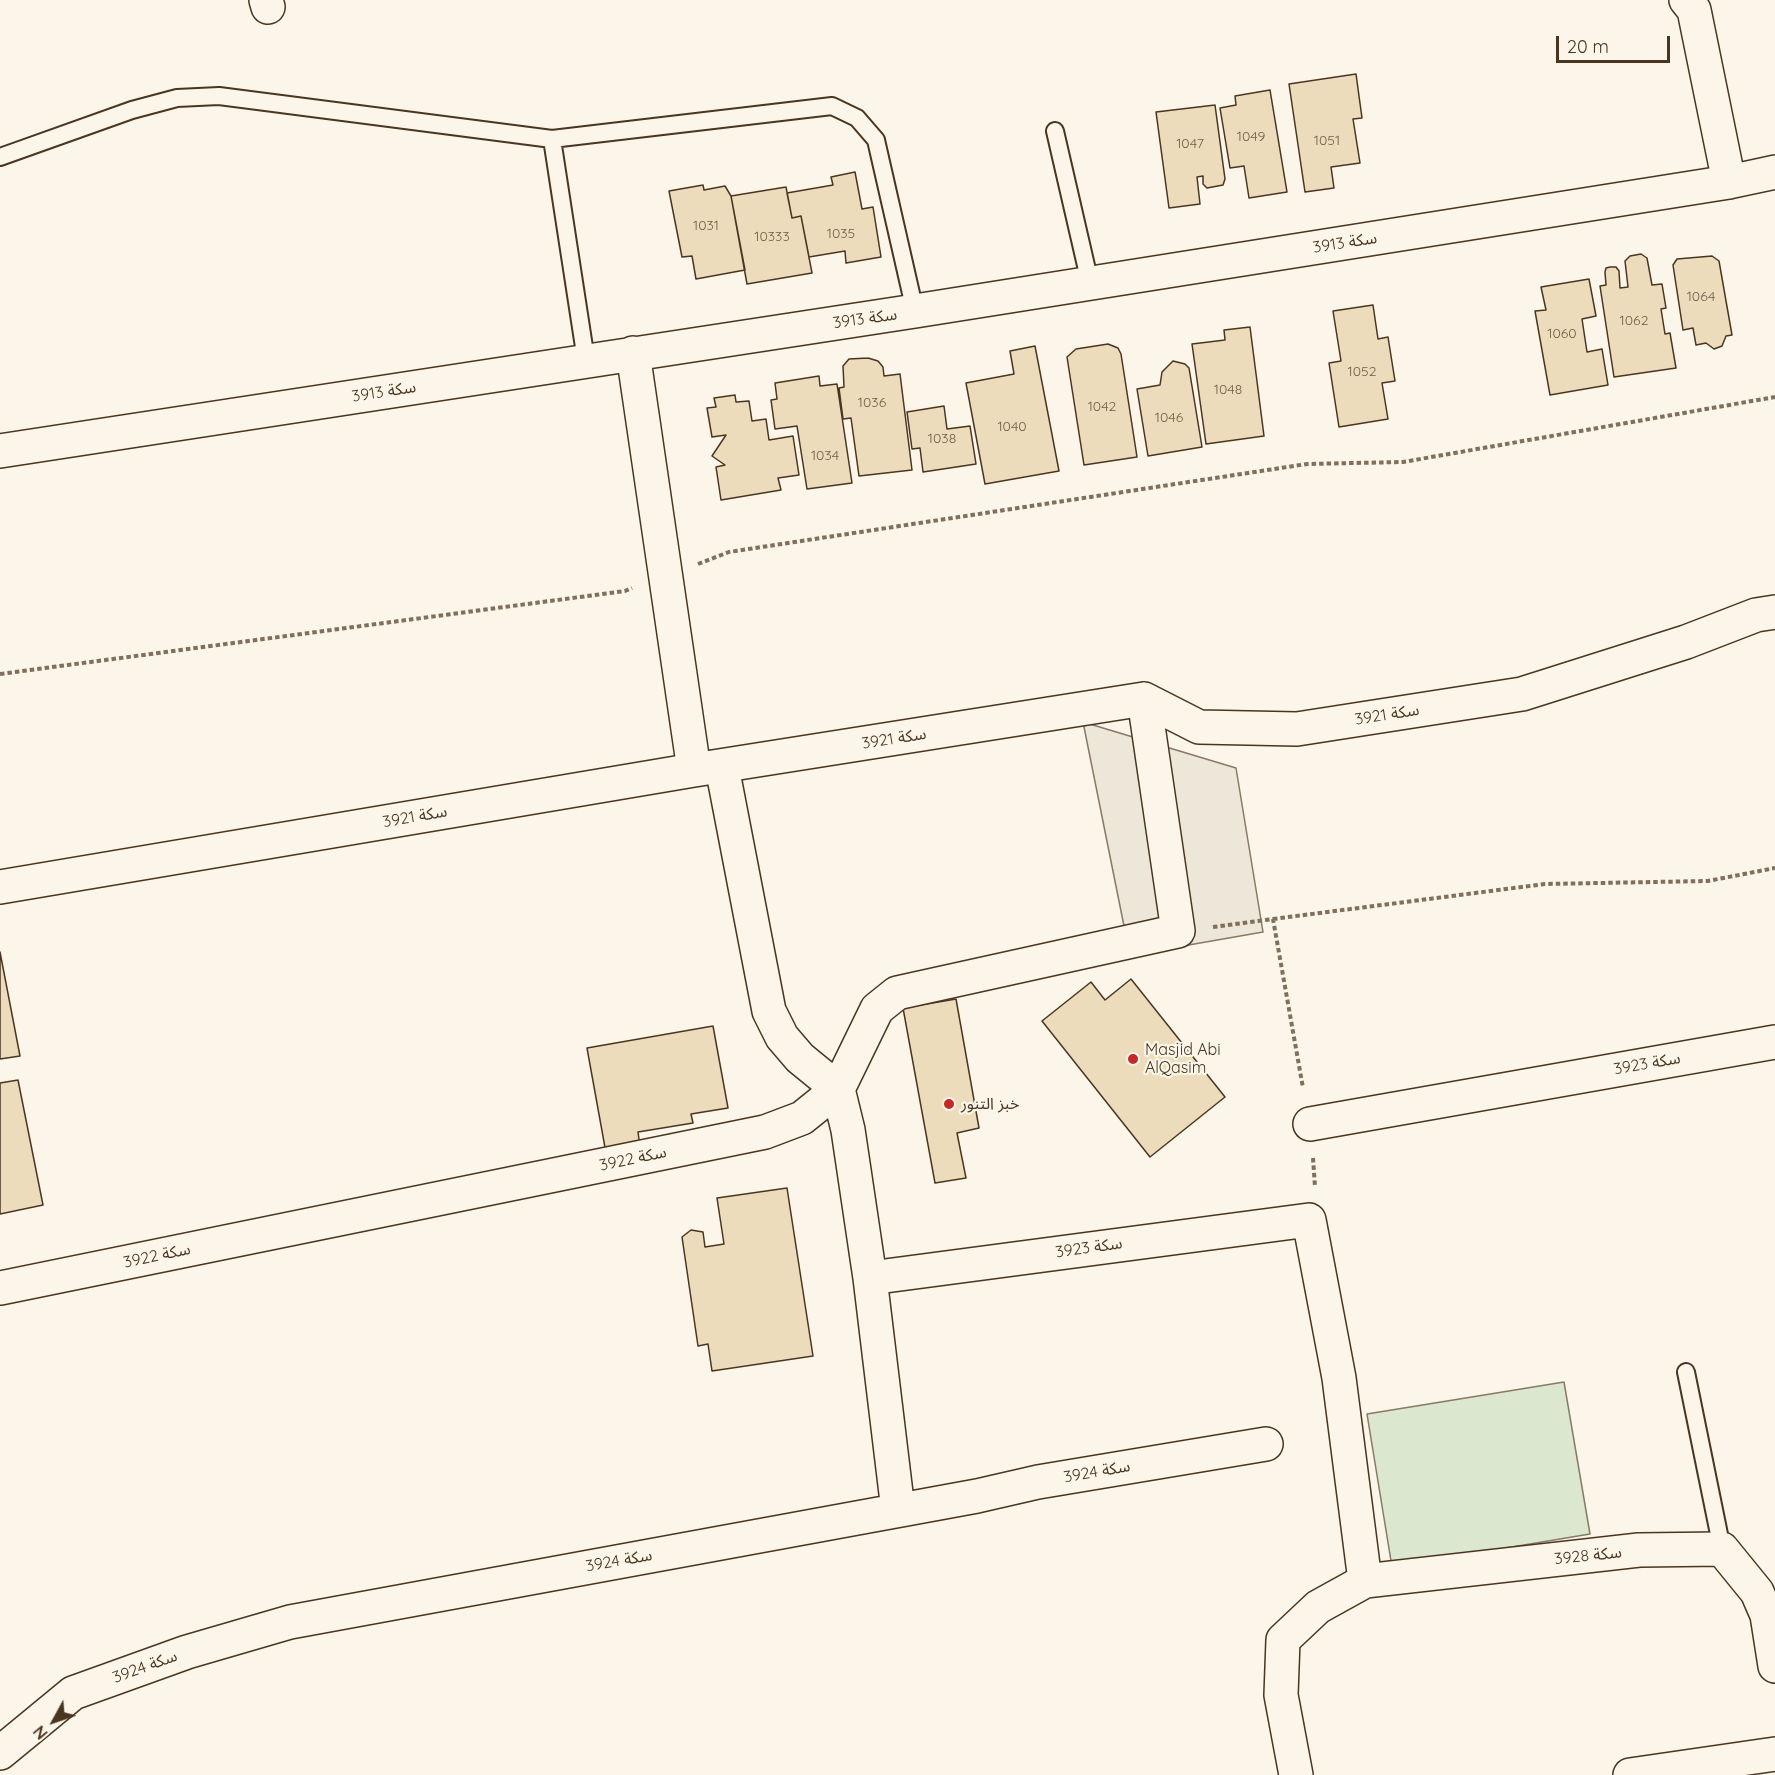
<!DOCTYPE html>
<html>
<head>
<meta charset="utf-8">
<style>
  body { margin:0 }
  #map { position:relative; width:1775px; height:1775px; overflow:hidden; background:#fbf6e9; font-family:Quicksand,sans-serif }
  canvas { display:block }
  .north { position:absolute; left:24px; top:1691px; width:60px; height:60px; -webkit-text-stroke:4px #fbf6e9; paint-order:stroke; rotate:230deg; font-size:16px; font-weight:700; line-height:24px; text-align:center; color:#4a3520 }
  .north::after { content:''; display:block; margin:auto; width:21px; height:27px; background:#4a3520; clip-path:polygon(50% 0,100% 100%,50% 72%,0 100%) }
  .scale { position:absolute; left:1556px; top:36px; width:114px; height:27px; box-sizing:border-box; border:3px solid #4a3520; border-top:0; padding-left:8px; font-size:18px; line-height:21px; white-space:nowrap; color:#4a3520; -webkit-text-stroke:4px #fbf6e9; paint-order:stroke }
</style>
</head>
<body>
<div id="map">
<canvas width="1775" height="1775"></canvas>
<div class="north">N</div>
<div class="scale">20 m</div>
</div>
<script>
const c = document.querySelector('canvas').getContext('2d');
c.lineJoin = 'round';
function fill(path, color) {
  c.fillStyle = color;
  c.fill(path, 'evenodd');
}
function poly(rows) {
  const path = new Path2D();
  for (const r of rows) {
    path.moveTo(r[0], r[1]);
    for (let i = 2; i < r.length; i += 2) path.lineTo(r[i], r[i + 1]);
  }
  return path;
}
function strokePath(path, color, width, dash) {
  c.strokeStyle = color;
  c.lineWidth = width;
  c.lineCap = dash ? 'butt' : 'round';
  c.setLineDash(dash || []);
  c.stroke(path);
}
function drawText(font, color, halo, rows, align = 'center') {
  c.font = font + ' Quicksand,"Noto Sans Arabic",sans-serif';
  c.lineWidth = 4.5;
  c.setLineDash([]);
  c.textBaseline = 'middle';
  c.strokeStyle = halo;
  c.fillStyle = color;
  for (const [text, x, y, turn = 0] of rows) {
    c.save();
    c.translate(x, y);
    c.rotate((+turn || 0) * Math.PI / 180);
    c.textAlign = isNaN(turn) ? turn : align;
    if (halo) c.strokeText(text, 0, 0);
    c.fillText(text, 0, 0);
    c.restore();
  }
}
const green = poly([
  [1564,1382,1590,1534,1392,1567,1367,1414,1564,1382]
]);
const parking = poly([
  [1083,722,1236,768,1263,932,1183,946,1125,931,1083,722]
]);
const building = poly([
  [1356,74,1362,118,1353,119,1360,163,1331,167,1334,188,1305,192,1289,84,1356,74],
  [1270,90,1287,192,1249,198,1244,166,1230,168,1220,108,1236,105,1235,96,1270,90],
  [1215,105,1225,179,1223,185,1207,188,1203,184,1203,176,1197,177,1200,204,1169,208,1156,112,1215,105],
  [855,172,862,209,873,207,881,257,846,263,845,251,809,257,801,216,792,218,787,193,833,185,831,177,855,172],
  [703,185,704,190,725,186,731,196,745,270,696,279,692,256,682,257,669,191,703,185],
  [786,187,792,218,801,216,812,273,747,284,731,196,786,187],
  [1641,254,1647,258,1652,285,1662,284,1666,308,1661,309,1665,334,1670,333,1676,368,1614,377,1600,286,1606,285,1605,272,1606,268,1610,267,1616,267,1619,271,1620,288,1628,287,1625,261,1630,256,1641,254],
  [1712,256,1719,261,1732,335,1726,336,1722,346,1714,349,1706,343,1696,345,1693,328,1683,330,1673,265,1677,259,1712,256],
  [1589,279,1596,316,1582,319,1587,352,1602,349,1608,385,1550,395,1535,311,1546,310,1541,287,1589,279],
  [1373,305,1378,339,1388,337,1395,381,1382,383,1388,419,1339,427,1329,363,1341,361,1333,311,1373,305],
  [1250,327,1264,436,1206,444,1192,344,1225,340,1224,330,1250,327],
  [1108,344,1118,348,1121,354,1137,457,1084,465,1067,357,1076,349,1108,344],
  [1035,346,1059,471,985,484,966,383,1014,374,1010,351,1035,346],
  [868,358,878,361,883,367,884,376,900,374,912,470,859,476,851,418,843,419,839,388,844,387,843,366,849,359,868,358],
  [1173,361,1185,364,1189,368,1202,447,1148,456,1137,389,1160,385,1162,372,1173,361],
  [819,376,820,386,837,384,852,483,807,489,797,426,775,429,771,400,777,399,775,383,819,376],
  [735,395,736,402,749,401,752,421,766,419,769,440,793,436,799,475,778,478,781,490,721,500,716,467,725,465,712,456,726,435,712,437,707,408,716,407,714,398,735,395],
  [944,406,947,429,970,426,976,464,923,472,920,448,912,449,907,412,944,406],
  [0,952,20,1056,0,1059,0,952],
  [1131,979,1225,1097,1150,1157,1042,1021,1091,982,1105,1000,1131,979],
  [956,999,979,1128,957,1133,966,1178,935,1183,903,1008,956,999],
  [713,1026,728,1108,691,1114,693,1123,638,1132,640,1147,606,1153,587,1048,713,1026],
  [18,1080,43,1205,0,1214,0,1083,18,1080],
  [787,1188,813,1356,712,1371,708,1344,698,1346,682,1237,691,1230,703,1232,705,1247,724,1244,717,1198,787,1188]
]);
const path = poly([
  [698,564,729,552,1307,464,1403,462,1775,397],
  [0,674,625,591,632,588],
  [1273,919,1545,884,1708,881,1775,868],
  [1213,927,1273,919,1303,1088],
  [1313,1158,1315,1187]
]);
const lane = poly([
  [1055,131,1090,283],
  [552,139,586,360],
  [0,157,132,110,177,98,219,96,552,139,832,106,857,118,876,140,915,311],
  [1686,1372,1722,1549]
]);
const street = poly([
  [266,0,268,7],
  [1686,0,1694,10,1729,182],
  [633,353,694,770],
  [0,451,915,311,1729,182,1775,172],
  [722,767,769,1011,782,1037,800,1058,838,1089],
  [0,887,694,770,1144,699,1199,727,1297,729,1522,694,1686,642,1756,615,1775,612],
  [838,1089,848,1130,870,1278,898,1510],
  [1310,1124,1775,1042],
  [870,1278,1309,1220,1339,1378,1365,1581,1318,1607,1283,1640,1281,1695,1296,1775],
  [0,1288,765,1132,802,1118,838,1089,877,1009,897,993,1178,931,1144,699],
  [1365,1581,1639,1550,1722,1549,1757,1592,1767,1615,1775,1666],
  [0,1753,73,1693,187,1652,290,1622,977,1496,1038,1482,1266,1444],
  [1630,1775,1775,1754]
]);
const markers = [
  [1133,1059,6,"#c62828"],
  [949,1104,6,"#c62828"]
];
const numberNames = [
  ["1049",1251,137],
  ["1051",1327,141],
  ["1047",1190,144],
  ["1031",706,226],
  ["1035",841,234],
  ["10333",772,237],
  ["1064",1701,297],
  ["1062",1634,321],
  ["1060",1562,334],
  ["1052",1362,372],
  ["1048",1228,390],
  ["1036",872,403],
  ["1042",1102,407],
  ["1046",1169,418],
  ["1040",1012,427],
  ["1038",942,439],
  ["1034",825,456]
];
const streetNames = [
  ["سكة 3913",1345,243,-9],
  ["سكة 3913",865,319,-8],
  ["سكة 3913",384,392,-9],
  ["سكة 3921",1387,715,-9],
  ["سكة 3921",894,739,-9],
  ["سكة 3921",415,817,-10],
  ["سكة 3923",1647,1064,-10],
  ["سكة 3922",633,1159,-12],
  ["سكة 3923",1089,1248,-8],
  ["سكة 3922",157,1256,-12],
  ["سكة 3924",1097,1472,-10],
  ["سكة 3928",1588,1556,-6],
  ["سكة 3924",619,1561,-10],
  ["سكة 3924",145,1667,-20]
];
const poiNames = [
  ["Masjid Abi",1145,1050],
  ["AlQasim",1145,1068],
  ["خبز التنور",961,1104]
];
fill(green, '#dce7d0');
strokePath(green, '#887966', 1.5);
fill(parking, '#ede7d9');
strokePath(parking, '#887966', 1.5);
fill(building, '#ecdcbc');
strokePath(building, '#4a3520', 1.5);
strokePath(lane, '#4a3520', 20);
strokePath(street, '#4a3520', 36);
strokePath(path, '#7f6f5c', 4, [4.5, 3]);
strokePath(lane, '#fbf6e9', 16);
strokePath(street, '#fbf6e9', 33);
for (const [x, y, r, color] of markers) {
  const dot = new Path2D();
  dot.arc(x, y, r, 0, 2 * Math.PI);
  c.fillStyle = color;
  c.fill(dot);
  strokePath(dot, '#fbf6e9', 2);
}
drawText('14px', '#725f47', null, numberNames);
drawText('16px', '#4a3520', '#fbf6e9', streetNames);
drawText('16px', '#4a3520', '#fbf6e9', poiNames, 'left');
</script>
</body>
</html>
